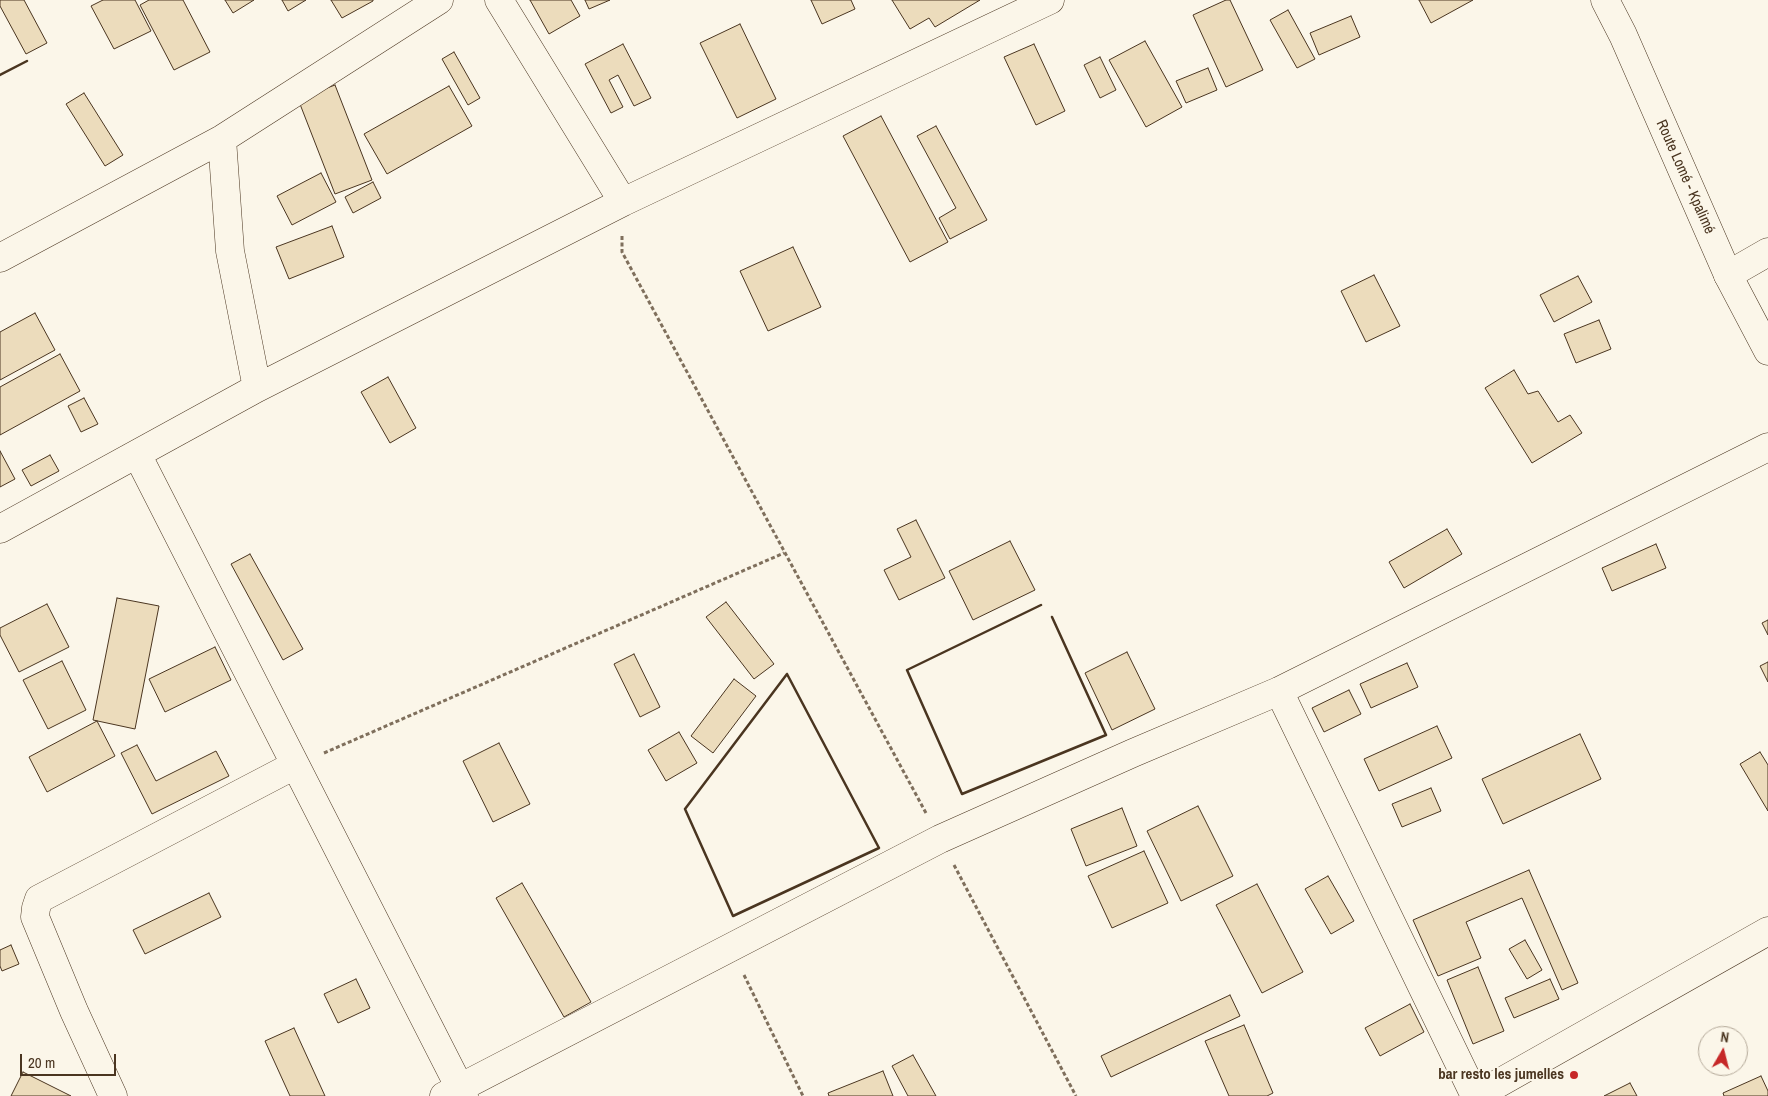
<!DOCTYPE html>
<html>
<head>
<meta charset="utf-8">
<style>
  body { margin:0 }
  #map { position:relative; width:1768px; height:1096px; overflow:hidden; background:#fbf6e9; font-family:"Archivo Narrow",sans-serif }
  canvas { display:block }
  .north { position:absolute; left:1698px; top:1026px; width:50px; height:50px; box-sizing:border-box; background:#fbf6e9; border:1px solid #b4a999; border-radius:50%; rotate:8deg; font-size:14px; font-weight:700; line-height:20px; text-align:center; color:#4a3520 }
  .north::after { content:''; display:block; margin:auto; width:18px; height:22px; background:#c62828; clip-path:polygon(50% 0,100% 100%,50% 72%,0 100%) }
  .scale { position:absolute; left:20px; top:1054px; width:96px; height:22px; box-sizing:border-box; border:2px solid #4a3520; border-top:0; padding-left:6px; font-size:15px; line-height:18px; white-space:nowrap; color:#4a3520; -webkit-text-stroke:4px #fbf6e9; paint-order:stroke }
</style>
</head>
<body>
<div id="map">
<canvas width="1768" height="1096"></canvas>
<div class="north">N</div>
<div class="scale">20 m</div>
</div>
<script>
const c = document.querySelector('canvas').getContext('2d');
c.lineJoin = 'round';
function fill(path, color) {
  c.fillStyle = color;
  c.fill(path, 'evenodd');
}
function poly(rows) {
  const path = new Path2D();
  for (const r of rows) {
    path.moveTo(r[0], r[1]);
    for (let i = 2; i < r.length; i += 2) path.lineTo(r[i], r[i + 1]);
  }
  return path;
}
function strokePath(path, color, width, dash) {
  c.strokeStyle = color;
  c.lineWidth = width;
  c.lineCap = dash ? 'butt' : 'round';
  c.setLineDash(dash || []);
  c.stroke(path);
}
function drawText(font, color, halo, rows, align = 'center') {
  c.font = font + ' "Archivo Narrow",sans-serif';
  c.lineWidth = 4;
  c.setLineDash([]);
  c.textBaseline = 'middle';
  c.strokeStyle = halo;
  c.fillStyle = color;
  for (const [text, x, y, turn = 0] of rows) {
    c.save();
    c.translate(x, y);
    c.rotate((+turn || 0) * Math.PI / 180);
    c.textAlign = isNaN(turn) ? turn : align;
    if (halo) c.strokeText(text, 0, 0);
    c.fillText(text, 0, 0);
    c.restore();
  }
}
const building = poly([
  [0,0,24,0,47,43,26,54,0,6,0,0],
  [103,0,135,0,151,31,114,49,91,6,103,0],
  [149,0,183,0,210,52,174,70,140,5,149,0],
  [225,0,254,0,233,13,225,0],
  [282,0,306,0,288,11,282,0],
  [331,0,373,0,373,1,342,18,331,0],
  [530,0,571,0,580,16,549,34,530,0],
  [585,0,610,0,589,9,585,0],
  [811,0,851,0,855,9,822,24,811,0],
  [892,0,980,0,935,27,929,18,910,29,892,0],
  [1226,0,1230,0,1263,70,1226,87,1193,15,1226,0],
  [1419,0,1473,0,1431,23,1419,0],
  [1288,10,1315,59,1297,68,1270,20,1288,10],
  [1351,16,1360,37,1319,55,1310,33,1351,16],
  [740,24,776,99,737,118,700,43,740,24],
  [1145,41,1182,107,1146,127,1109,60,1145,41],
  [623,44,651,98,634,106,618,75,609,80,623,107,611,113,585,64,623,44],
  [1034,44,1065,111,1036,125,1004,57,1034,44],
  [454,52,480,98,468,105,442,59,454,52],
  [1100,57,1116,90,1100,98,1084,65,1100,57],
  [1208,68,1217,90,1186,103,1176,81,1208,68],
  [335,85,372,180,335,194,298,99,335,85],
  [449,86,472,126,387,174,364,134,449,86],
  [84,93,123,155,105,166,66,104,84,93],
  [881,116,948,242,910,262,843,136,881,116],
  [936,126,987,220,950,239,939,218,956,208,917,136,936,126],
  [321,173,336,202,292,225,277,196,321,173],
  [373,182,381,198,353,213,345,197,373,182],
  [332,226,344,257,289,279,276,247,332,226],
  [793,247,821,307,768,331,740,271,793,247],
  [1374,275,1400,326,1366,342,1341,291,1374,275],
  [1578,276,1592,302,1554,322,1540,295,1578,276],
  [35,313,55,350,0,380,0,332,35,313],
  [1599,320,1611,349,1576,363,1564,334,1599,320],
  [60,354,80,391,0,435,0,387,60,354],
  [1514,370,1528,394,1538,391,1558,422,1570,415,1582,433,1532,463,1485,388,1514,370],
  [388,377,416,428,390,443,361,392,388,377],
  [84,398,98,424,81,432,68,406,84,398],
  [0,451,15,479,0,487,0,451],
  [50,455,59,471,31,486,22,470,50,455],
  [916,520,945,578,899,600,884,570,911,557,897,529,916,520],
  [1447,529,1462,554,1404,588,1389,562,1447,529],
  [1010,541,1035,590,973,620,949,571,1010,541],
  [1656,544,1666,568,1612,591,1602,568,1656,544],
  [250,554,303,649,283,660,231,564,250,554],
  [117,598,159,606,135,729,93,720,117,598],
  [726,602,774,664,754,679,706,617,726,602],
  [47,604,69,647,19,672,0,635,0,628,47,604],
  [1768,620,1768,635,1762,623,1768,620],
  [215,647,231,680,165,712,149,679,215,647],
  [1127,652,1155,709,1112,730,1085,673,1127,652],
  [634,654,660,707,640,717,614,664,634,654],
  [62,661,86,710,48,729,23,680,62,661],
  [1768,662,1768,682,1760,666,1768,662],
  [1407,663,1418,687,1371,708,1360,684,1407,663],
  [734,679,756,696,713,753,691,736,734,679],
  [1349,690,1361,714,1324,732,1312,708,1349,690],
  [97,721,115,756,47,792,29,757,97,721],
  [1437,726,1452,758,1379,791,1364,759,1437,726],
  [679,732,697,763,666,781,648,750,679,732],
  [1580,734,1601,779,1503,824,1482,779,1580,734],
  [499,743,530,804,493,822,463,761,499,743],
  [137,745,156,781,216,751,229,776,152,814,121,753,137,745],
  [1760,752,1768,765,1768,811,1740,764,1760,752],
  [1431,788,1441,811,1402,827,1392,804,1431,788],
  [1198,806,1233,876,1181,901,1147,831,1198,806],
  [1122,808,1137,846,1086,866,1071,829,1122,808],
  [1144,851,1168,903,1112,928,1088,876,1144,851],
  [1529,870,1578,983,1562,990,1522,898,1466,922,1481,958,1438,976,1413,920,1529,870],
  [1328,876,1354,921,1331,934,1305,889,1328,876],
  [522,883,591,1002,564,1017,496,898,522,883],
  [1257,884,1303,972,1262,993,1216,905,1257,884],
  [209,893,221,917,145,954,133,930,209,893],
  [1525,940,1542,970,1527,979,1509,949,1525,940],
  [11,945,19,964,2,971,0,966,0,950,11,945],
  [1478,967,1504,1031,1473,1044,1447,980,1478,967],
  [356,979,370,1008,338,1023,324,994,356,979],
  [1550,979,1559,999,1514,1018,1505,998,1550,979],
  [1230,995,1240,1016,1111,1077,1101,1056,1230,995],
  [1410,1004,1424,1032,1380,1056,1365,1028,1410,1004],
  [1244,1025,1273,1093,1267,1096,1229,1096,1205,1041,1244,1025],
  [294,1028,325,1096,290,1096,265,1041,294,1028],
  [913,1055,936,1096,908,1096,892,1066,913,1055],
  [883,1071,893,1096,829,1096,828,1093,883,1071],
  [23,1072,71,1096,11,1096,23,1072],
  [1761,1076,1768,1091,1768,1096,1724,1096,1723,1093,1761,1076],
  [1630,1083,1637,1096,1604,1096,1630,1083]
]);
const path = poly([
  [622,236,622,252,926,813],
  [324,753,784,553],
  [954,865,1076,1096],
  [744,975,803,1096]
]);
const minor = poly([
  [499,0,623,202],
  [222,139,230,251,257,388],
  [0,258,222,139,439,0],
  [1728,275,1768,252],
  [137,454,464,1096],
  [0,529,257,388,623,202,1050,0],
  [1279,691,1475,1096],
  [113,1096,74,1011,35,917,36,908,39,899,295,765],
  [444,1096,940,839,1133,753,1279,691,1768,447]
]);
const tertiary = poly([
  [1476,1096,1768,931]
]);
const primary = poly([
  [1605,0,1623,35,1728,275,1768,351]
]);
const wall = poly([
  [0,75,27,61],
  [1041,605,907,670,962,794,1106,735,1052,617],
  [787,674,879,848,733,916,685,809,787,674]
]);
const markers = [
  [1574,1075,5,"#c62828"]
];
const streetNames = [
  ["Route Lomé - Kpalimé",1685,177,66]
];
const poiNames = [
  ["bar resto les jumelles",1564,1075]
];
fill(building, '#ecdcbc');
strokePath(building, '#4a3520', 1);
strokePath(minor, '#4a3520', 29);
strokePath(tertiary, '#4a3520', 29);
strokePath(primary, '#4a3520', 29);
strokePath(path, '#7f6f5c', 3, [4, 2.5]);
strokePath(minor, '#fbf6e9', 28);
strokePath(tertiary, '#fbf6e9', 28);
strokePath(primary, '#fbf6e9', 28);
strokePath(wall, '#4a3520', 2.5);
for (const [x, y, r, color] of markers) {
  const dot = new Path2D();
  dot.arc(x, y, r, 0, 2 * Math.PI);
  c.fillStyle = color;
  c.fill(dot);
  strokePath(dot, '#fbf6e9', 2);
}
drawText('15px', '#4a3520', '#fbf6e9', streetNames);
drawText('bold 15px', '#4a3520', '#fbf6e9', poiNames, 'right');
</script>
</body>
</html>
